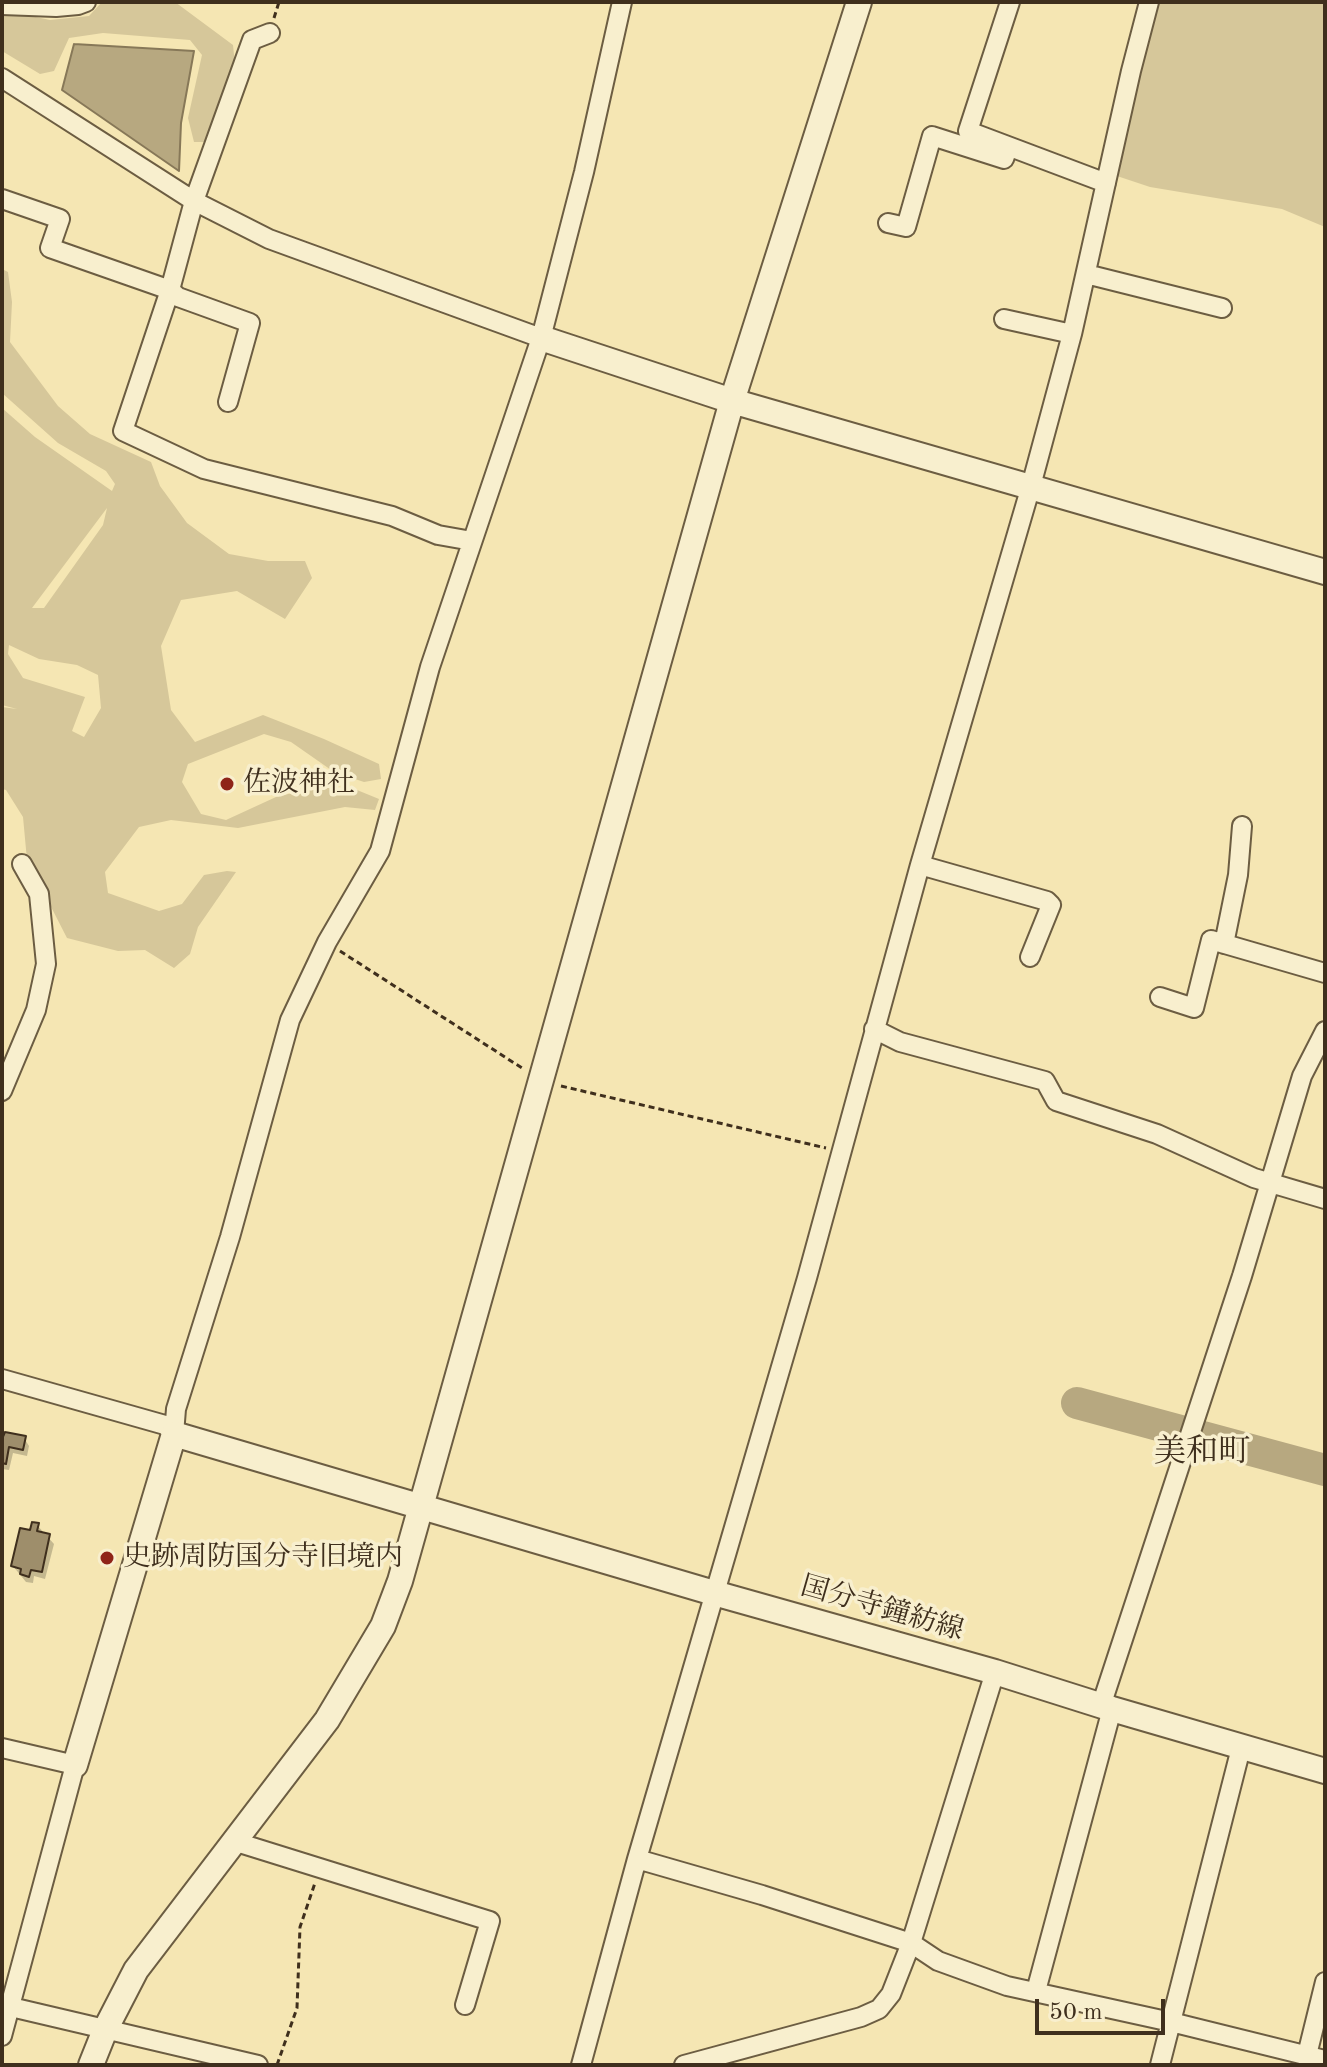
<!DOCTYPE html>
<html>
<head>
<meta charset="utf-8">
<style>
  body { margin:0 }
  #map { position:relative; width:1327px; height:2067px; overflow:hidden; background:#f5e6b3; font-family:"Old Standard TT",serif }
  canvas { display:block }
  .frame { position:absolute; inset:0; border:4px solid #3f2f1d; pointer-events:none }
  .scale { position:absolute; left:1035px; top:1999px; width:130px; height:36px; box-sizing:border-box; border:4px solid #3f2f1d; border-top:0; padding-left:10px; font-size:24px; line-height:28px; white-space:nowrap; color:#3f2f1d; -webkit-text-stroke:6px #f8efce; paint-order:stroke }
</style>
</head>
<body>
<div id="map">
<canvas width="1327" height="2067"></canvas>
<div class="frame"></div>
<div class="scale">50 m</div>
</div>
<script>
const c = document.querySelector('canvas').getContext('2d');
c.lineJoin = 'round';
function fill(path, color) {
  c.fillStyle = color;
  c.fill(path, 'evenodd');
}
function poly(rows) {
  const path = new Path2D();
  for (const r of rows) {
    path.moveTo(r[0], r[1]);
    for (let i = 2; i < r.length; i += 2) path.lineTo(r[i], r[i + 1]);
  }
  return path;
}
function strokePath(path, color, width, dash) {
  c.strokeStyle = color;
  c.lineWidth = width;
  c.lineCap = dash ? 'butt' : 'round';
  c.setLineDash(dash || []);
  c.stroke(path);
}
function drawText(font, color, halo, rows, align = 'center') {
  c.font = font + ' "Old Standard TT","Noto Serif JP",serif';
  c.lineWidth = 7;
  c.setLineDash([]);
  c.textBaseline = 'middle';
  c.strokeStyle = halo;
  c.fillStyle = color;
  for (const [text, x, y, turn = 0] of rows) {
    c.save();
    c.translate(x, y);
    c.rotate((+turn || 0) * Math.PI / 180);
    c.textAlign = isNaN(turn) ? turn : align;
    if (halo) c.strokeText(text, 0, 0);
    c.fillText(text, 0, 0);
    c.restore();
  }
}
const green = poly([
  [2,2,26,15,50,20,89,16,102,2,175,2,233,45,235,65,208,142,194,142,188,118,202,55,190,40,103,33,69,38,54,71,40,74,2,51],
  [1158,2,1325,2,1325,227,1282,209,1150,187,1117,176,1140,69],
  [2,269,8,272,12,302,10,342,58,406,90,434,151,462,160,486,187,523,229,554,268,561,305,561,312,578,285,619,237,591,181,600,161,646,171,710,195,742,263,715,324,739,379,764,381,779,364,782,334,772,291,742,264,734,188,764,182,782,201,814,226,820,276,797,321,786,357,790,379,799,375,810,345,807,238,828,171,820,139,827,105,872,108,893,159,911,182,904,204,875,227,871,236,872,198,927,190,954,174,968,145,950,118,951,67,938,27,860,23,817,6,790,2,789,2,707,17,709,2,705,2,408,35,437,112,491,115,484,106,471,58,443,2,393],
  [107,508,103,525,44,608,32,608],
  [9,645,39,659,77,665,98,675,101,708,84,737,72,731,85,697,23,678,8,654]
]);
const water = poly([
  [74,44,194,51,181,123,179,171,62,90,74,44]
]);
const shadow = poly([
  [24,1438,29,1446,27,1456,13,1453,9,1470,2,1469,2,1441],
  [37,1525,54,1544,45,1579,34,1576,33,1583,26,1582,13,1566],
  [16,1565,32,1569,31,1573,16,1569]
]);
const river = poly([
  [1077,1403,1325,1470]
]);
const building = poly([
  [5,1432,26,1436,23,1450,9,1447,6,1464,2,1463,2,1439,5,1432],
  [32,1522,39,1523,37,1531,50,1534,42,1572,31,1570,29,1577,20,1574,21,1569,11,1566,20,1528,30,1530,32,1522]
]);
const path = poly([
  [274,18,279,2],
  [340,951,522,1068],
  [561,1086,826,1148],
  [277,2065,297,2008,300,1927,315,1883]
]);
const minor = poly([
  [1010,2,968,131,1106,183],
  [2,5,56,7,78,5,86,2],
  [270,33,252,40,194,201,170,290,123,431,204,469,392,516,438,535,472,541],
  [2,78,194,201,269,239,541,338],
  [2,199,60,219,50,248,170,290,178,297,250,323,228,402],
  [888,223,906,227,932,136,1004,159,1008,148],
  [1086,274,1222,308],
  [1004,319,1072,334],
  [920,865,1047,901,1051,905,1030,957],
  [1224,944,1238,875,1242,826],
  [1160,997,1194,1008,1211,940,1325,973],
  [874,1029,900,1042,1045,1081,1056,1101,1157,1134,1254,1178,1325,1199],
  [2,1091,36,1010,46,964,39,894,22,864],
  [2,1379,165,1425,174,1434],
  [174,1434,176,1409,230,1237,290,1020,327,942,380,851,430,667,541,338,584,172,622,2],
  [1101,1706,1242,1276,1302,1076,1325,1031],
  [2,1748,75,1765,2,2036],
  [233,1841,490,1921,465,2005],
  [637,1859,762,1895,911,1943,938,1961,1007,1986,1171,2022,1325,2060],
  [1036,1991,1112,1709],
  [2,2008,11,2007,258,2065],
  [1307,2055,1325,1982],
  [581,2065,637,1859,807,1278,920,865,1031,486,1072,334,1131,71,1149,2],
  [684,2065,861,2017,879,2009,891,1994,911,1943,995,1672],
  [1160,2065,1241,1748]
]);
const tertiary = poly([
  [541,338,732,401,1325,572],
  [75,1765,174,1434,714,1593,995,1672,1112,1709,1325,1771],
  [91,2065,105,2030,136,1970,327,1720,383,1626,400,1581,732,401,859,2]
]);
const markers = [
  [227,784,8,"#8f2418"],
  [107,1558,8,"#8f2418"]
];
const poiNames = [
  ["佐波神社",243,784],
  ["史跡周防国分寺旧境内",123,1558]
];
const streetNames = [
  ["国分寺鐘紡線",882,1609,16]
];
const quarterNames = [
  ["美和町",1202,1453]
];
fill(green, '#d6c79a');
fill(water, '#b7a880');
strokePath(water, '#877858', 2);
fill(shadow, '#0003');
strokePath(river, '#b7a880', 32);
fill(building, '#9e8e6b');
strokePath(building, '#3f2f1d', 2);
strokePath(minor, '#6c5d42', 22);
strokePath(tertiary, '#6c5d42', 28);
strokePath(path, '#3f2f1d', 3, [6, 4]);
strokePath(minor, '#f8efce', 18);
strokePath(tertiary, '#f8efce', 24);
for (const [x, y, r, color] of markers) {
  const dot = new Path2D();
  dot.arc(x, y, r, 0, 2 * Math.PI);
  c.fillStyle = color;
  c.fill(dot);
  strokePath(dot, '#f8efce', 3);
}
drawText('28px', '#3f2f1d', '#f8efce', poiNames, 'left');
drawText('28px', '#3f2f1d', '#f8efce', streetNames);
drawText('32px', '#3f2f1d', '#f8efce', quarterNames);
</script>
</body>
</html>
